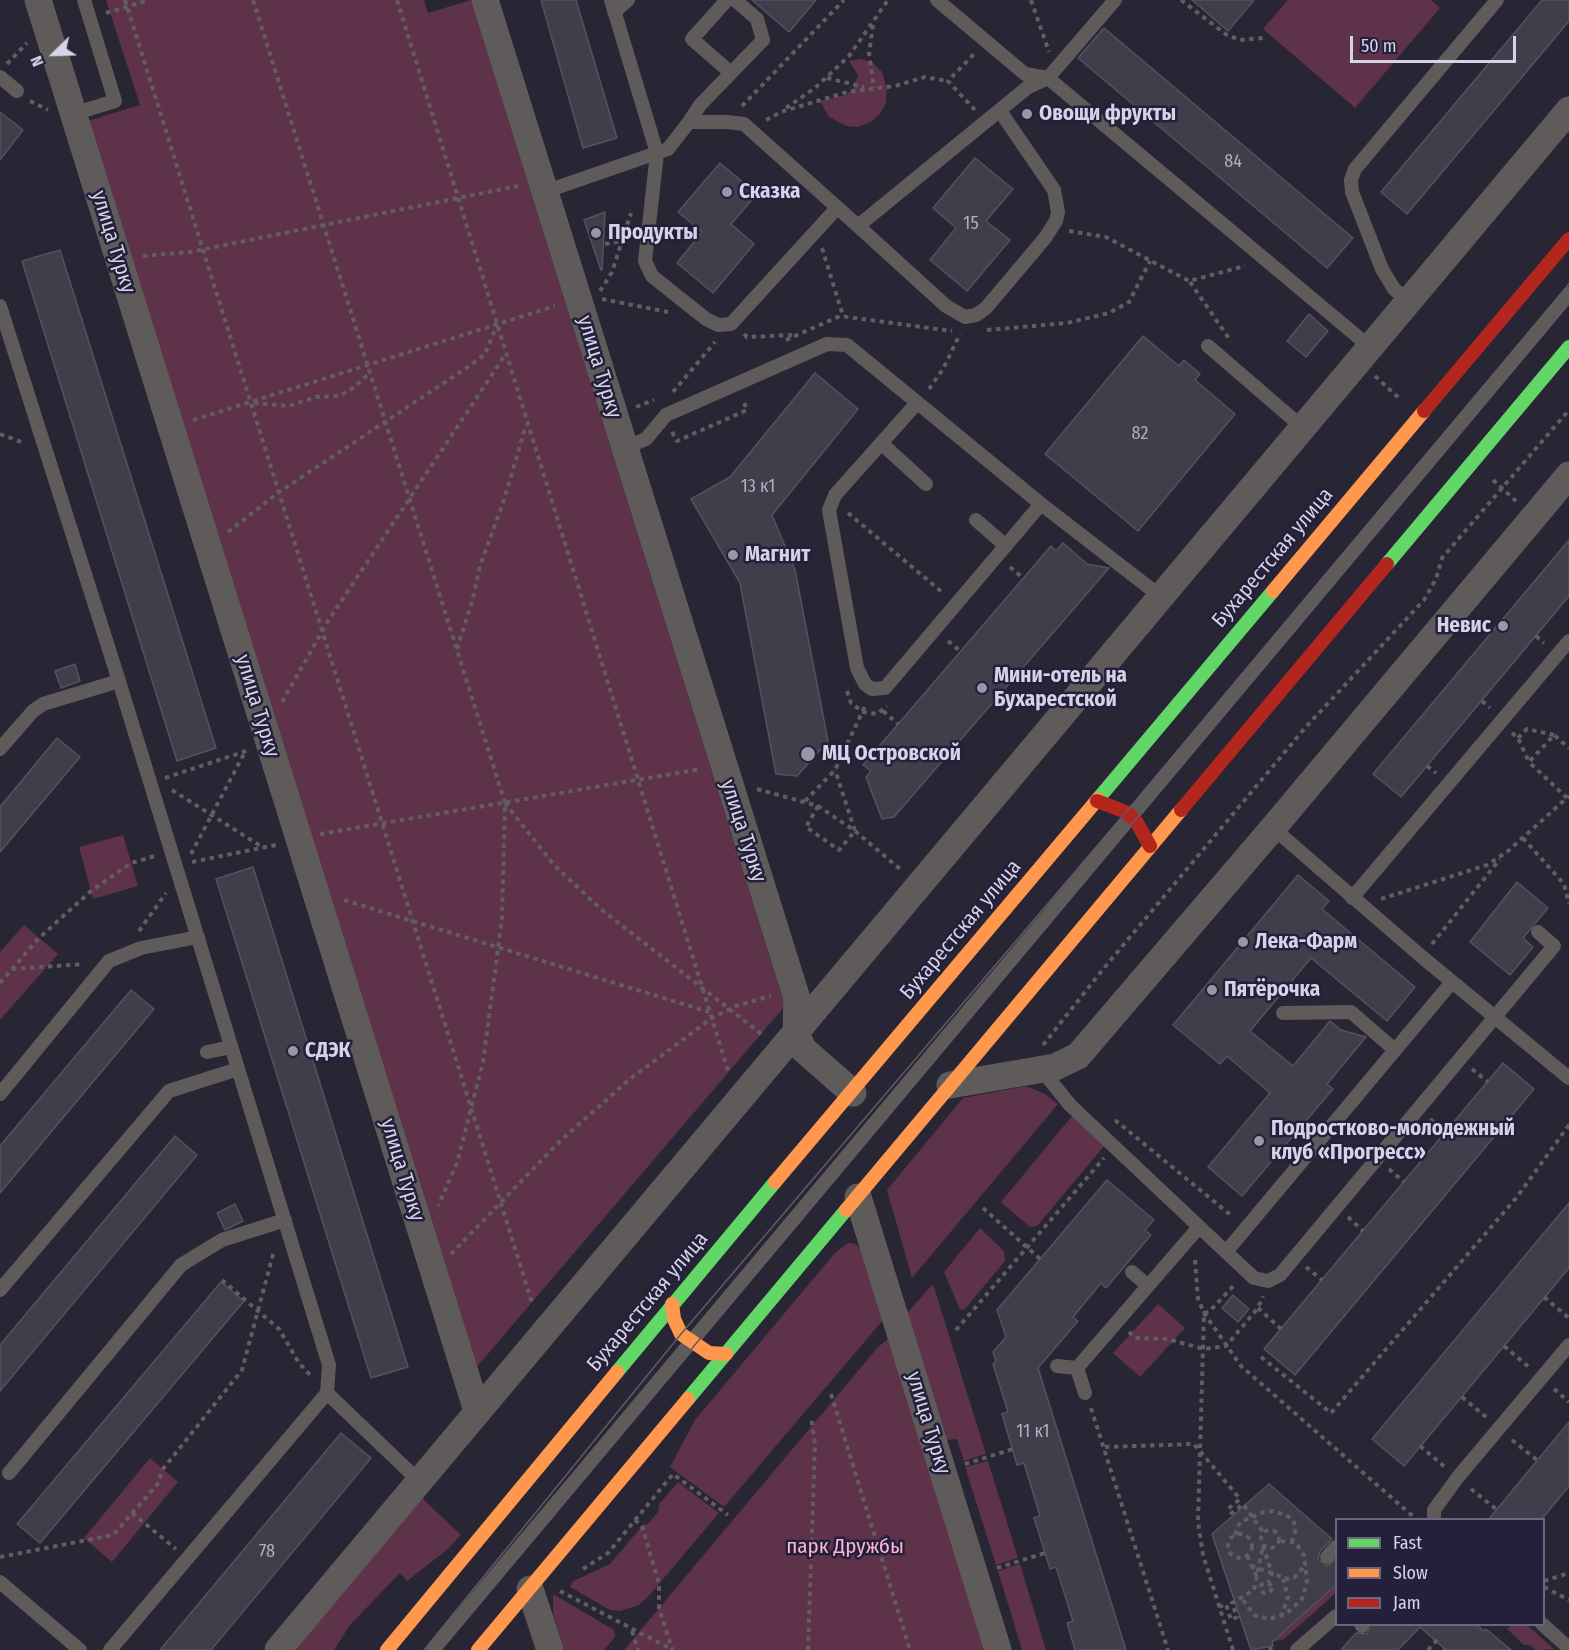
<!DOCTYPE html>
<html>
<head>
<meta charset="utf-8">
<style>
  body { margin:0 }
  #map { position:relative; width:1569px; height:1650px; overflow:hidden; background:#282535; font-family:"Fira Sans Condensed",sans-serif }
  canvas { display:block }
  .legend { position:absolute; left:1335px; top:1518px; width:210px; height:108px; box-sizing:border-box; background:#241f3b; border:2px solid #6b677f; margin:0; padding:8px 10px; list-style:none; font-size:18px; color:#d5d3e6 }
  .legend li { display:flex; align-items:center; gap:12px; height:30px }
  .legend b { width:30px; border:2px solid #6b677f }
  .north { position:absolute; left:24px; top:24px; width:60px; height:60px; -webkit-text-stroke:4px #241f3b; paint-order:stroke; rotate:247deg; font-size:16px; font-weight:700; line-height:24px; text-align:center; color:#d5d3e6 }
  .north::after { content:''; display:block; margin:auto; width:21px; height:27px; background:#d5d3e6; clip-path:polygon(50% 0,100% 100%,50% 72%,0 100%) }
  .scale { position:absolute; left:1350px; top:36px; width:166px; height:27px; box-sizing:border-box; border:3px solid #d5d3e6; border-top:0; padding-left:8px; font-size:18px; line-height:21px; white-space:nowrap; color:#d5d3e6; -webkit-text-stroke:4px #241f3b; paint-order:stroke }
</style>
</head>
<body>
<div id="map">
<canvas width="1569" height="1650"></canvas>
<ul class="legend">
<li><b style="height:8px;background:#63d668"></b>Fast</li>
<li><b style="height:8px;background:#ff974d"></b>Slow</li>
<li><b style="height:8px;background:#b3261e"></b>Jam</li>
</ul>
<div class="north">N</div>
<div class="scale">50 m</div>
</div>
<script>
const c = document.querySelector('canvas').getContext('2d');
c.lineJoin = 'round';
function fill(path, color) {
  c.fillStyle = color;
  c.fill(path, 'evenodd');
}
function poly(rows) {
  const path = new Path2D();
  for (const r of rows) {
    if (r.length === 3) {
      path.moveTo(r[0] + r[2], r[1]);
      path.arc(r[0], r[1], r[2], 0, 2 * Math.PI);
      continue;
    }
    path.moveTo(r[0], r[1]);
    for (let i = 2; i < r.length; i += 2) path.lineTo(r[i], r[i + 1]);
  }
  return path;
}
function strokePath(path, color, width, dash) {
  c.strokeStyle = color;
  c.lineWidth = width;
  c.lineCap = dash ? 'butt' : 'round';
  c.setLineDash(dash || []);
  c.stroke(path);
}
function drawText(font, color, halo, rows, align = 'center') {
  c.font = font + ' "Fira Sans Condensed",sans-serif';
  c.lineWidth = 5;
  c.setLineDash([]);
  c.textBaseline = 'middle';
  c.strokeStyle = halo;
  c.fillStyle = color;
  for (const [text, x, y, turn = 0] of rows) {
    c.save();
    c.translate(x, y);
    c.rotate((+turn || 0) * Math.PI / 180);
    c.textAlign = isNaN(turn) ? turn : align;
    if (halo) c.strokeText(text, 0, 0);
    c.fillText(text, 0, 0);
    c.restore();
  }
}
const green = poly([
  [106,0,424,0,428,13,471,0,785,1006,475,1369,88,121,140,105],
  [1288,0,1431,0,1440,8,1355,108,1263,29],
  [860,59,872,62,882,72,887,89,886,103,880,114,871,122,857,127,847,126,829,117,820,101,846,95,853,89,858,75,849,61],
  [123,835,138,886,93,899,79,847],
  [24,925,58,954,0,1020,0,952],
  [1026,1086,1045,1094,1058,1104,912,1278,887,1190,963,1098],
  [1072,1116,1104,1146,1037,1226,1030,1227,1001,1202],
  [980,1228,1004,1251,1005,1261,965,1309,960,1310,944,1272],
  [848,1243,856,1244,861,1250,883,1320,724,1507,670,1467,695,1420,834,1254],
  [933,1284,986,1454,964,1461,957,1439,945,1440,906,1314],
  [1158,1304,1185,1328,1140,1377,1113,1353],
  [889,1338,985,1650,624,1650,878,1347],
  [150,1458,178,1482,112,1562,84,1538],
  [988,1461,1018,1558,996,1565,965,1467],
  [678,1482,719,1513,647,1598,639,1605,620,1611,610,1610,570,1587,573,1581,610,1564,642,1526,648,1524,658,1512,659,1504],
  [422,1498,461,1535,448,1549,407,1581,400,1573,350,1625,334,1650,295,1650],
  [1020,1564,1046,1650,1022,1650,998,1571],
  [1336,1585,1336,1593,1284,1639,1272,1642],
  [553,1594,614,1630,615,1637,604,1650,564,1650,553,1614],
  [1511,1625,1527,1625,1554,1649,1536,1650,1530,1645,1524,1645,1507,1629]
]);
const building = poly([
  [541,0,576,0,617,138,583,148,541,0],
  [752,0,816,0,789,32,752,0],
  [1192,0,1254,0,1228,31,1192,0],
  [1542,0,1569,0,1569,21,1407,214,1381,192,1542,0],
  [1104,28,1353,238,1327,268,1078,58,1104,28],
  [0,112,23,130,0,160,0,112],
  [975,158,1013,189,986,221,1010,240,967,291,930,260,956,228,933,208,975,158],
  [720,163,757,194,731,224,754,244,713,293,677,263,702,232,678,212,720,163],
  [605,212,602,270,601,270,584,220,605,212],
  [60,250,216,748,177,761,22,261,60,250],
  [1309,314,1328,331,1306,357,1287,341,1309,314],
  [1143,336,1179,366,1184,360,1200,374,1195,380,1235,414,1138,531,1045,454,1143,336],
  [815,373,858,409,772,515,795,570,828,741,797,776,776,774,740,583,691,499,730,477,815,373],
  [1569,540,1569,596,1401,797,1373,774,1569,540],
  [1063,543,1087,564,1109,568,894,817,882,819,866,777,871,771,863,765,1051,546,1056,551,1063,543],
  [75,664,80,681,61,688,55,671,75,664],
  [57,738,80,757,0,852,0,807,57,738],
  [253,867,408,1367,371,1378,216,879,253,867],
  [1298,875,1329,901,1322,909,1415,987,1387,1021,1311,958,1250,1031,1293,1066,1330,1021,1341,1030,1366,1037,1327,1084,1333,1089,1242,1196,1208,1167,1270,1093,1227,1056,1220,1064,1173,1025,1298,875],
  [1517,882,1548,908,1523,938,1533,947,1510,975,1470,942,1517,882],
  [131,990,154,1009,0,1193,0,1146,131,990],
  [1503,1063,1534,1089,1295,1375,1264,1349,1503,1063],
  [175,1136,197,1155,0,1391,0,1345,175,1136],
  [1107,1180,1154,1220,1145,1230,1151,1235,1106,1288,1101,1283,1073,1317,1078,1321,1038,1368,1126,1650,1075,1650,1067,1623,1073,1621,1056,1567,1050,1569,1034,1518,1040,1516,1024,1463,1017,1465,1002,1414,1008,1412,993,1364,996,1361,993,1352,1006,1337,997,1310,1107,1180],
  [1569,1203,1569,1268,1404,1466,1372,1439,1569,1203],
  [235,1204,243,1221,225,1230,217,1213,235,1204],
  [221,1282,244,1301,40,1543,17,1524,221,1282],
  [1233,1295,1249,1309,1238,1322,1222,1308,1233,1295],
  [1569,1422,1569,1486,1541,1520,1488,1520,1569,1422],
  [341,1433,371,1458,211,1650,160,1650,341,1433],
  [1269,1484,1332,1539,1320,1551,1318,1559,1326,1566,1336,1560,1336,1585,1272,1642,1273,1646,1251,1650,1212,1534,1269,1484],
  [1371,1624,1476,1624,1484,1631,1486,1629,1511,1650,1446,1650,1420,1627,1398,1650,1341,1650,1356,1633,1367,1634,1371,1624]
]);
const path = poly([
  [125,0,533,1306],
  [253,0,505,803,502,918,483,1062,457,1163,438,1206],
  [397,0,729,1074],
  [1031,0,1049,52],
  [1181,0,1227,35,1240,40,1264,38],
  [106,13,149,0],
  [873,25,869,54,874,88],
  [7,64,27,43],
  [827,78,864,87],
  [30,101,48,110],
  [742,106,844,0],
  [786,108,815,88,849,56,888,0],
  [975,110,948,81,975,53],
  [766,120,781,112,847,92,895,86,925,77,948,81],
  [1069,231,1106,237,1189,281,1245,266],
  [605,244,622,241],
  [822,248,843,316],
  [143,256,190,252,518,186],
  [1190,282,1230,340],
  [600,291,612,272,631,213],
  [602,299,668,312],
  [987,330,1067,323,1109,313,1129,302,1150,261],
  [744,334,747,337,793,335],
  [786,340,840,316,952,331],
  [1375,376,1401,400],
  [929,389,943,369,960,334],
  [673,392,715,342],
  [254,403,289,406,316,397,338,396,349,391,369,374],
  [636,407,654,400],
  [193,420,555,306],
  [672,432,677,441,747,410,743,400],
  [0,434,24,443],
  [1493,480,1516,501],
  [848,513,943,593],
  [228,532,279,492,468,367,485,354,497,325],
  [1010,567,1023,578],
  [1536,636,1544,643],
  [948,641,960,651],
  [457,649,473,598,480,566,503,503,526,425],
  [847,691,851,703,863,712,877,714,887,706],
  [1482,701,1490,708],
  [282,702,328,621,505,355],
  [883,711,898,724],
  [1512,733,1518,738,1529,762],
  [1518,738,1527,729,1554,735],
  [1427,766,1436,773],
  [165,778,246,751],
  [757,789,818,806,855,831,900,869],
  [172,790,262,847],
  [1567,798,1529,762,1554,735,1569,748],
  [805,801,835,770,866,704],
  [505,803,554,865,602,910,764,1036],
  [818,806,806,827,839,850,855,831,835,770],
  [320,834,701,769],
  [1523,838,1564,884,1569,904],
  [191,854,245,752],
  [192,862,276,845],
  [1381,899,1487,865,1508,851,1569,796],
  [344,900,709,1012],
  [139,931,166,893],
  [1432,944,1500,859],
  [12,969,84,964],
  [0,983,39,938,91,891,131,863,155,856],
  [1043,1045,1104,968,1305,728,1424,600,1436,579,1442,558,1569,410],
  [1472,1069,1488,1082],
  [1430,1119,1446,1132],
  [1115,1120,1233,1217],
  [1389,1169,1404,1182],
  [983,1208,1040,1259],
  [1348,1217,1363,1231],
  [451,1254,560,1141,630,1079,712,1018,736,1006,771,996],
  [1195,1260,1198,1299,1204,1313,1241,1366,1416,1519],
  [1306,1267,1322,1280],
  [222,1280,279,1329,299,1363,312,1377],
  [1544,1297,1569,1318],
  [1258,1308,1281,1329],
  [956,1330,1104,1158],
  [1129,1332,1135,1338,1167,1339,1204,1349,1226,1346,1258,1308,1263,1296],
  [1504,1346,1530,1368],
  [1261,1357,1331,1413,1517,1197,1569,1125],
  [1554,1389,1569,1402],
  [831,1394,910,1650],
  [1462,1397,1486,1417],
  [1091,1408,1168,1650],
  [1512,1440,1537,1460],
  [1420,1446,1445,1467],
  [1105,1447,1194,1444,1240,1499,1228,1509,1232,1513,1243,1504,1263,1532],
  [965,1464,1013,1449],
  [1471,1489,1496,1509],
  [132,1513,176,1549],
  [635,1520,642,1526,659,1584,659,1608,672,1649],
  [1270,1539,9],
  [1240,1546,12],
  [1235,1535,1240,1522,1264,1512,1273,1511,1286,1515,1293,1520,1296,1528,1292,1541],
  [1263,1546,1272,1574,1268,1582],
  [1247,1556,1257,1577],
  [0,1557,113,1535,157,1485,163,1469,242,1370,274,1251],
  [1251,1566,1288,1579,1295,1577,1306,1564],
  [997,1568,1045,1553],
  [583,1569,608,1553,673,1474,728,1515],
  [1544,1581,1569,1573],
  [1266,1588,5.5],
  [1544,1587,1569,1600],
  [560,1591,673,1650],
  [1243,1600,1254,1615,1269,1619,1286,1614,1302,1599,1307,1581,1304,1555,1295,1542,1279,1541],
  [1219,1607,1226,1604,1231,1620,1237,1617,1232,1603,1254,1590,1263,1546],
  [1281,1617,1288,1597,1283,1579],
  [632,1631,638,1650],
  [1270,1647,1271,1650],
  [808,1650,815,1444,811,1417],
  [1233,1650,1203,1555,1198,1522,1204,1313,1209,1312,1236,1283],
  [1428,1650,1438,1639],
  [1445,1650,1445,1649]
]);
const lane = poly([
  [611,0,657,153,645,261,652,276,706,319,718,325,731,324,837,208],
  [727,0,692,39,731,73],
  [937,0,1025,74,1048,78,1370,347],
  [614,12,628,0],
  [0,77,17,91],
  [1000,111,1054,190,1058,212,1056,221,1045,238,986,308,976,315,965,317,946,306,858,226,1028,87,1048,78,1115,0],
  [73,114,115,101,84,0],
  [689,122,700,105,763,40,757,19,735,0],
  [544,192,668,149,689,122,727,122,744,124,858,226],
  [1409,301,1394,289,1382,269,1352,192,1351,180,1355,169,1497,0],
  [0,306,119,681,329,1365,327,1393,110,1650],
  [1208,346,1302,427],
  [917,403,835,495,829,510,857,668,865,684,872,689,885,688,1041,504],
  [881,443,926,484],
  [624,448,646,439,666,415,827,344,847,345,1041,504,1160,596],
  [976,520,1006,546],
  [0,749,33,711,43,704,119,681],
  [1273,828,1422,957,1569,1078],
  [1352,898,1569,641],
  [1283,1013,1351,1012,1395,1050],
  [207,1052,231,1047],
  [1041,1069,1070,1105,1226,1252,1254,1278,1268,1281,1280,1275,1554,946,1538,932],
  [0,1094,109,961,141,948,198,937],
  [1226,1252,1452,982],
  [1132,1272,1148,1286],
  [0,1290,169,1091,238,1069],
  [1057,1366,1077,1368,1085,1393],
  [1077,1368,1199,1227],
  [327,1393,419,1481],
  [9,1473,181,1265,222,1240,285,1220],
  [1434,1520,1434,1510,1458,1477,1569,1345],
  [1327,1557,1336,1547],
  [0,1582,80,1650],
  [1361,1624,1362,1626],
  [1542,1624,1569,1648],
  [433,1650,1569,294],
  [1297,1650,1336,1616]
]);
const street = poly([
  [38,0,477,1411],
  [485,0,794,989,797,999,796,1033,803,1049,853,1093],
  [950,1085,1055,1067,1078,1056,1273,828,1569,475],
  [858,1197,998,1650],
  [530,1589,550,1650],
  [278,1650,1569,110]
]);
const fast = poly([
  [1387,564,1569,347],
  [1098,799,1273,591],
  [617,1372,775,1182],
  [688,1399,846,1210]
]);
const slow = poly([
  [1273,591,1424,411],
  [775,1182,1098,799],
  [846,1210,1181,810],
  [672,1304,674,1319,681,1334,709,1353,726,1354],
  [387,1650,617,1372],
  [478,1650,688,1399]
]);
const jam = poly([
  [1424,411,1569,239],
  [1097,801,1126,812,1136,821,1150,846],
  [1181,810,1387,564]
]);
const tram = poly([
  [424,1650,681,1334,1126,812,1569,284],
  [439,1650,1569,303]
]);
const markers = [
  [1027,114,6,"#9896a8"],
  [727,192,6,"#9896a8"],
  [596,233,6,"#9896a8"],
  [733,555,6,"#9896a8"],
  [1503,626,6,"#9896a8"],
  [982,688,6,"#9896a8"],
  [808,754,8,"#9896a8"],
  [1243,942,6,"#9896a8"],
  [1212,990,6,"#9896a8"],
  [293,1051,6,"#9896a8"],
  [1259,1141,6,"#9896a8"]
];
const numberNames = [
  ["84",1233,162],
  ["15",971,224],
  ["82",1140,434],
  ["13 к1",758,487],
  ["11 к1",1033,1432],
  ["78",267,1552]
];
const poiNames = [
  ["Овощи фрукты",1039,114],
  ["Сказка",739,192],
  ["Продукты",608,233],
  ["Магнит",745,555],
  ["Невис",1491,626,"right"],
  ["Мини-отель на",994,676],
  ["Бухарестской",994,700],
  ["МЦ Островской",822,754],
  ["Лека-Фарм",1255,942],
  ["Пятёрочка",1224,990],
  ["СДЭК",305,1051],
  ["Подростково-молодежный",1271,1129],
  ["клуб «Прогресс»",1271,1153]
];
const streetNames = [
  ["улица Турку",113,242,73],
  ["улица Турку",599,367,73],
  ["Бухарестская улица",1273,558,-50],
  ["улица Турку",257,706,73],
  ["улица Турку",743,831,72],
  ["Бухарестская улица",961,930,-50],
  ["улица Турку",402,1170,73],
  ["Бухарестская улица",648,1302,-50],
  ["улица Турку",928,1423,73]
];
const parkNames = [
  ["парк Дружбы",845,1547]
];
fill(green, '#5e3249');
fill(building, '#413e4c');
strokePath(building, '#54525f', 1.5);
strokePath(path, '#615d61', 4, [4.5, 4.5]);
strokePath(lane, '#605b5b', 14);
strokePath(street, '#605b5b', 27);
strokePath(fast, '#63d668', 14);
strokePath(slow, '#ff974d', 14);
strokePath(jam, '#b3261e', 14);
strokePath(tram, '#5f5c63', 1.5);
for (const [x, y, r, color] of markers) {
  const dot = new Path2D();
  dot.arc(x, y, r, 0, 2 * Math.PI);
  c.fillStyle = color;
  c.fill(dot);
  strokePath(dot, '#241f3b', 2);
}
drawText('18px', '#b0aec0', null, numberNames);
drawText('bold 21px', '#d5d3e6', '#241f3b', poiNames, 'left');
drawText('21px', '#d5d3e6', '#241f3b', streetNames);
drawText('21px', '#ffb3d5', '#241f3b', parkNames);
</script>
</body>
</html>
